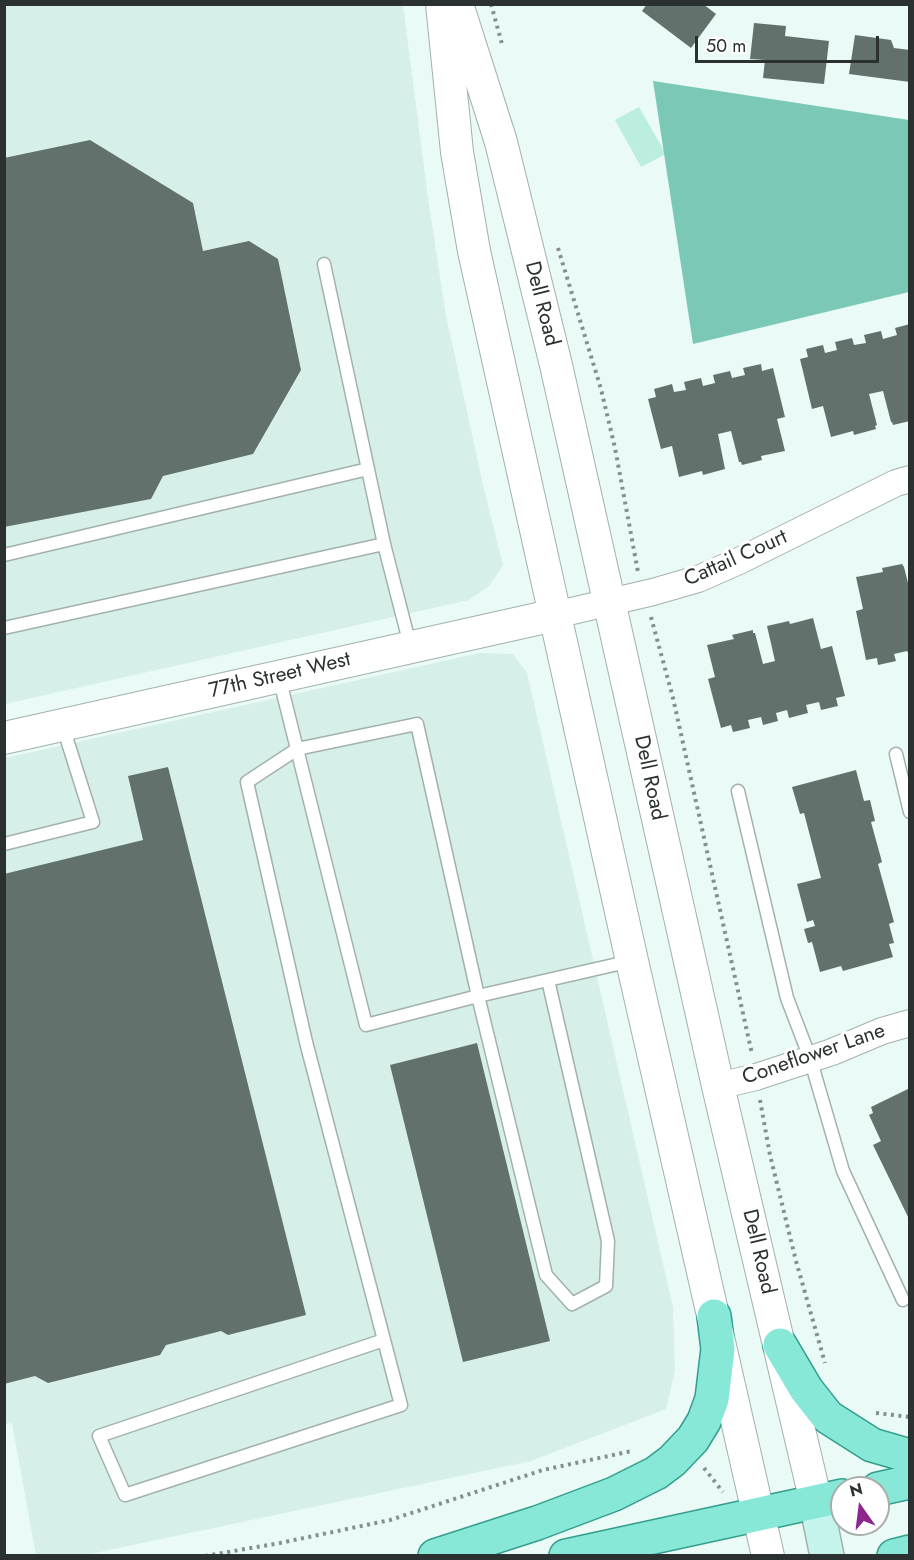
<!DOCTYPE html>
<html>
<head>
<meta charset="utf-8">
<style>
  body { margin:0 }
  #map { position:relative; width:914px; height:1560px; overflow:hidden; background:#eafaf6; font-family:Jost,sans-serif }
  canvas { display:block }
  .frame { position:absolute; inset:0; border:6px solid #2b3130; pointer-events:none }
  .north { position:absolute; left:830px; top:1476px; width:60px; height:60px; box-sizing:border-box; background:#fff; border:2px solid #aaadac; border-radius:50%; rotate:346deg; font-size:16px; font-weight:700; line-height:24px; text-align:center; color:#2b3130 }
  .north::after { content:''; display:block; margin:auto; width:21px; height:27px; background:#8d268c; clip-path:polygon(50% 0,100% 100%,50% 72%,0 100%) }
  .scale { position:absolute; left:695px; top:36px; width:184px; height:27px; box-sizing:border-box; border:3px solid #2b3130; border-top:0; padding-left:8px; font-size:18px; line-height:21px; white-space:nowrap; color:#2b3130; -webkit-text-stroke:4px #fff; paint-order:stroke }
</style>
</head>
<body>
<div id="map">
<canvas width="914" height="1560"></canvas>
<div class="frame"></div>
<div class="north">N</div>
<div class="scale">50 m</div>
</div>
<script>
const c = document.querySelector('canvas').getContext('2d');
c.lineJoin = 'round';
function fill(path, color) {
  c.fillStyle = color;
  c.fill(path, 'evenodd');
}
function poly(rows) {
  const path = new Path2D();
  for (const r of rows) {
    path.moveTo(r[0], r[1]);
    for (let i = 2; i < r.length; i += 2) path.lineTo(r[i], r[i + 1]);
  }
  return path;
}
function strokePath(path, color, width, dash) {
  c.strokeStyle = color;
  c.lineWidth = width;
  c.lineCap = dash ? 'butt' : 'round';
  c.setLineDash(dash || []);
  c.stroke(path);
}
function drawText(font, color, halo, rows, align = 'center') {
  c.font = font + ' Jost,sans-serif';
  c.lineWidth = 6;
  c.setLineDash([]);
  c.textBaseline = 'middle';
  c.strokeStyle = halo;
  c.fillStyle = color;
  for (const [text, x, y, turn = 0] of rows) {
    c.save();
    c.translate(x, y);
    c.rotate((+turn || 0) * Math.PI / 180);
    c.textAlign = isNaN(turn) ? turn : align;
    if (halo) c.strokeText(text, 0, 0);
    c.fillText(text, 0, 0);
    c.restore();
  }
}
const built = poly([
  [4,5,403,5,428,198,446,316,484,489,503,565,489,586,469,600,5,704],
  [480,653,513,654,527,673,673,1307,675,1371,666,1409,531,1461,81,1556,36,1555,12,1423,5,1424,5,758]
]);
const green = poly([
  [639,107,666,154,641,167,615,120]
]);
const forest = poly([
  [653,81,909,120,909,292,693,344]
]);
const building = poly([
  [647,4,703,4,716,14,691,48,642,11],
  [754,23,786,26,785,36,829,41,824,84,763,78,765,60,750,59],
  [855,35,891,40,894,48,910,50,910,82,849,74],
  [90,140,193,203,203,251,249,241,278,259,301,370,253,454,163,476,151,499,4,527,4,158],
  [910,324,910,421,893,425,892,422,891,422,883,391,869,394,877,425,875,426,876,429,854,435,853,431,831,437,823,406,812,409,800,359,808,357,806,349,823,345,825,353,837,350,835,342,852,338,854,345,866,343,864,335,881,331,883,339,897,335,895,328],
  [761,364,762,371,773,368,785,417,777,419,785,451,761,456,762,460,742,465,741,462,739,462,731,431,718,434,725,469,703,475,702,471,679,477,672,446,661,449,648,399,656,397,654,389,672,384,674,392,686,390,684,382,701,378,703,386,715,383,713,375,730,371,732,378,745,375,743,368],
  [902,564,904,567,910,591,910,656,907,651,894,654,896,661,878,665,877,658,866,660,856,611,863,609,856,577,883,572,882,568],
  [813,618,821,649,832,646,845,696,836,698,838,706,821,710,819,702,806,705,808,713,789,718,787,710,776,713,778,721,763,725,761,717,748,720,750,728,733,732,731,725,721,728,708,679,715,677,707,645,734,639,732,635,753,630,753,633,755,633,763,664,775,661,767,626,789,621,790,624],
  [168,767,306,1315,228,1335,221,1331,166,1345,160,1355,48,1383,35,1376,4,1384,4,874,143,840,128,776],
  [856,770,864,801,870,800,875,821,871,822,882,862,878,864,894,922,889,924,894,943,889,944,893,957,843,971,841,966,820,972,812,942,808,943,804,929,815,926,813,920,807,922,797,884,821,878,804,813,800,814,792,787],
  [477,1043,550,1341,463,1362,390,1065],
  [910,1088,910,1221,873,1145,881,1141,869,1115,873,1113,871,1107]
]);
const path = poly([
  [491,4,502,44],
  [558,248,601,389,615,448,638,572],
  [651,617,673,698,752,1054],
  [760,1100,770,1155,796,1261,825,1363],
  [876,1413,910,1417],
  [704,1468,723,1492],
  [205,1556,280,1543,390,1520,543,1470,632,1451]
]);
const service = poly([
  [324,264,384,544],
  [4,555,368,469],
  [4,628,384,544,410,645],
  [279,677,366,1025,478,996,417,724,297,749,247,782,306,1042,384,1340,401,1405,125,1495,99,1436,384,1340],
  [896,754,910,812],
  [738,791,787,998,810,1058,843,1171,903,1300],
  [4,844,93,822,63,727],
  [548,980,608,1241,606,1286,572,1304,546,1275,478,996,631,961]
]);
const minor = poly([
  [555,615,653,592,698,579,739,561,896,483,910,479],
  [718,1086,756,1077,832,1052,882,1031,910,1023]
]);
const tertiary = poly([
  [442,4,457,152,474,251,632,961,768,1556],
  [457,4,501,142,556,365,718,1086,816,1502],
  [4,738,555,615]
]);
const secondary = poly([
  [816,1502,827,1556]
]);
const primary = poly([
  [780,1345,806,1389,828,1417,872,1445,910,1456],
  [878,1489,910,1482],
  [435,1556,537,1523,614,1494,656,1473,672,1461,693,1439,704,1421,712,1399,718,1349,714,1316],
  [566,1556,842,1496],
  [894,1556,910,1552]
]);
const streetNames = [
  ["Dell Road",541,304,76],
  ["Cattail Court",736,559,-24],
  ["77th Street West",280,676,-13],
  ["Dell Road",649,778,78],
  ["Coneflower Lane",814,1055,-19],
  ["Dell Road",758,1252,77]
];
fill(built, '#d6f0e9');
fill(green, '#bcede1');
fill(forest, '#7cc8b7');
fill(building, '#63716d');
strokePath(service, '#a2b1ad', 15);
strokePath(minor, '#a2b1ad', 28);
strokePath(tertiary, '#a2b1ad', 34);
strokePath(secondary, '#a2b1ad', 36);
strokePath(primary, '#349e8c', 36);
strokePath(path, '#858f8d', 4, [3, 4.5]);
strokePath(service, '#fff', 12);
strokePath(minor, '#fff', 26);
strokePath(tertiary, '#fff', 32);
strokePath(secondary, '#c4f4ec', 33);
strokePath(primary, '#88e8d8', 33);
drawText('21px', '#2b3130', '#fff', streetNames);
</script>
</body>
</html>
